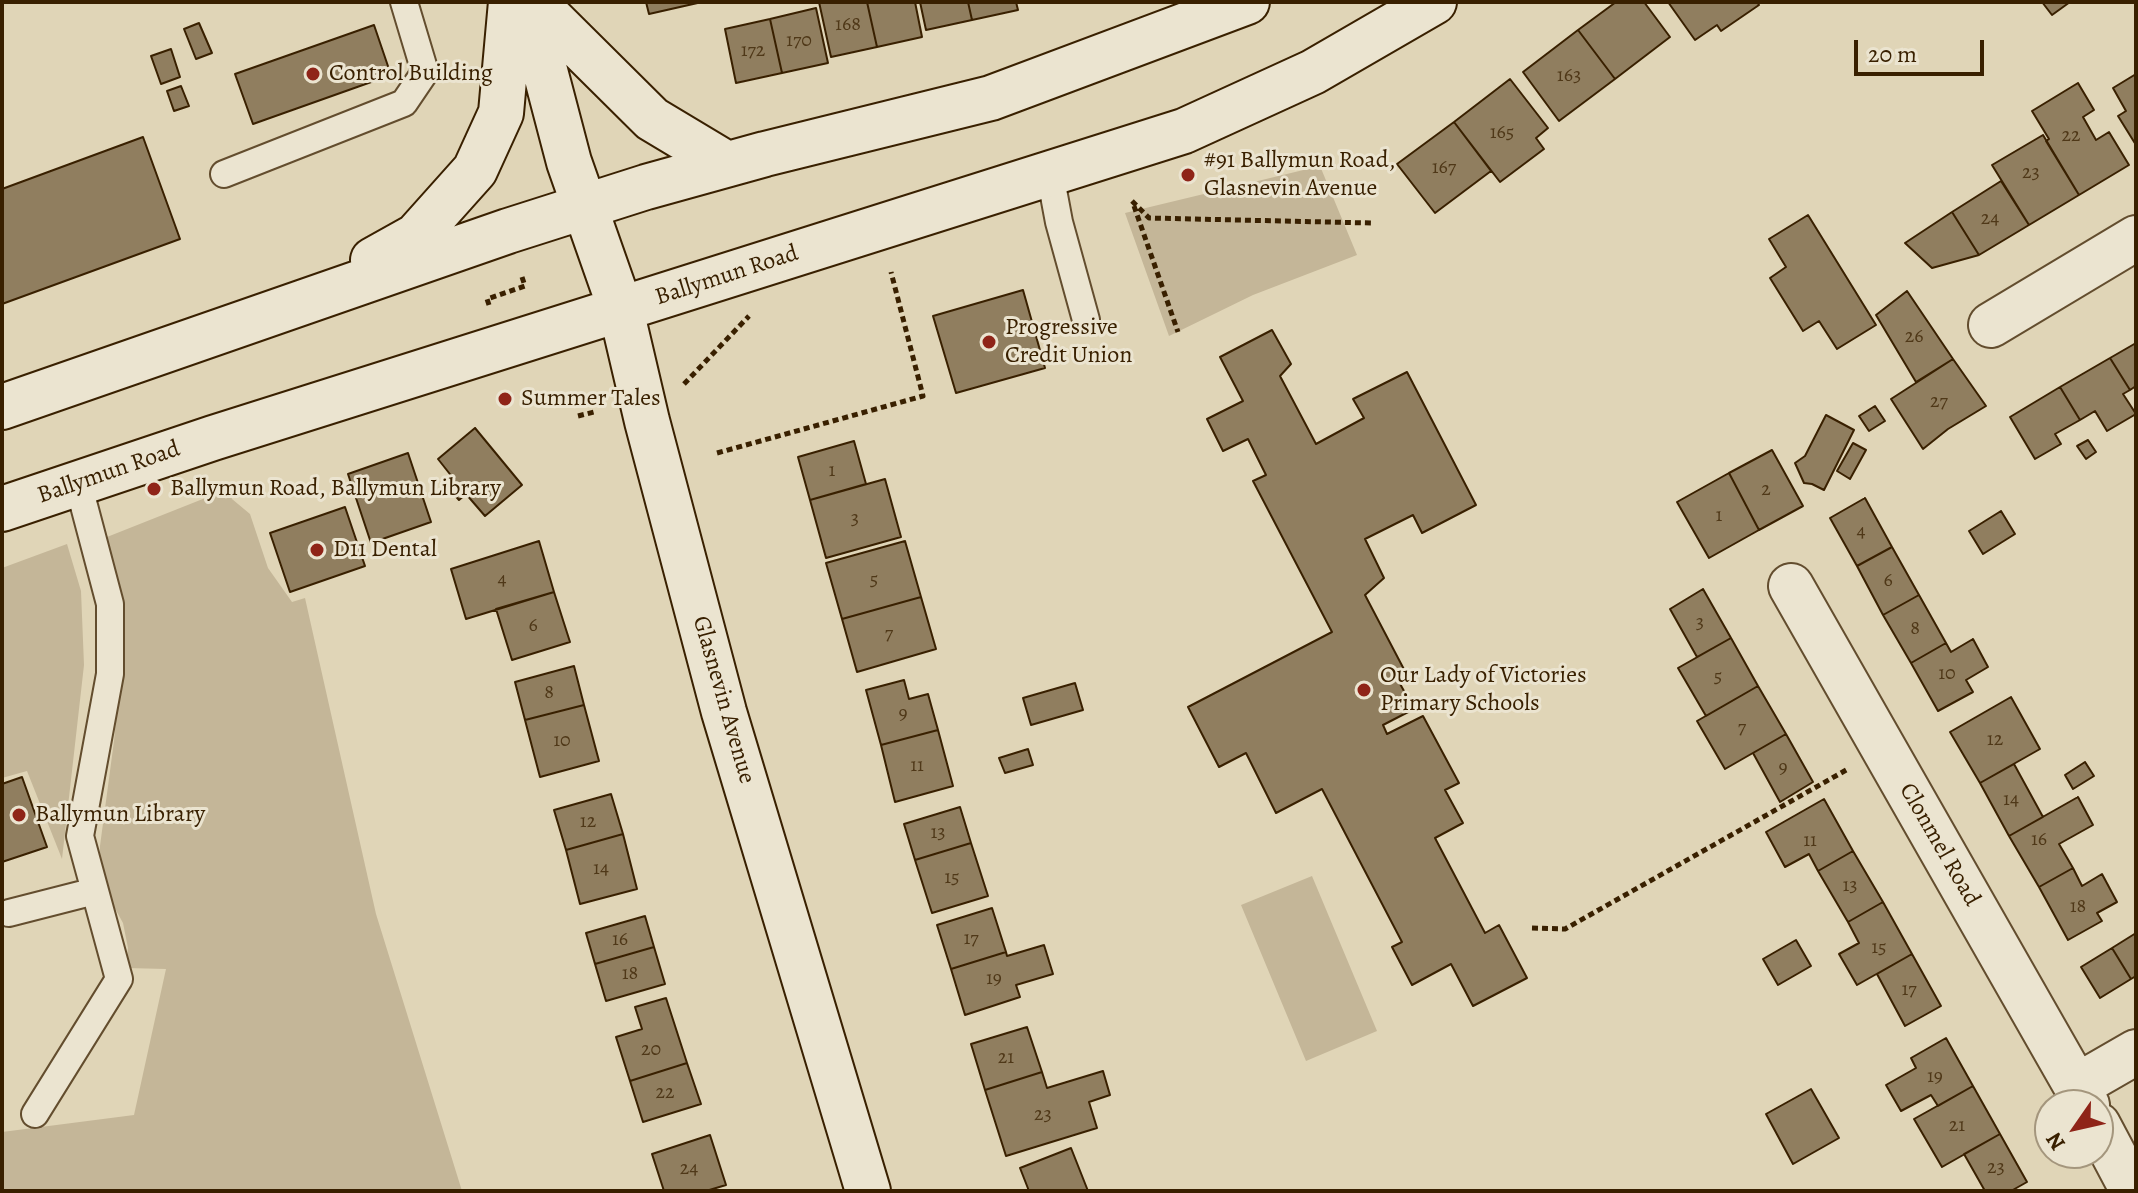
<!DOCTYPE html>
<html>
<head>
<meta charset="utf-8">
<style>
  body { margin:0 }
  #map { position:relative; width:2138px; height:1193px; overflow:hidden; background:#e0d5b7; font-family:Alegreya,serif }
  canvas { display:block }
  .frame { position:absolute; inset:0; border:4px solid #392000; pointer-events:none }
  .north { position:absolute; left:2034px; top:1089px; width:80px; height:80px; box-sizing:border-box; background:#ebe4d0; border:2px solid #a4967d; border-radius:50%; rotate:236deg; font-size:22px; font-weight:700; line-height:32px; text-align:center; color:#392000 }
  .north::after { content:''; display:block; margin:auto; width:28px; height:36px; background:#8f2418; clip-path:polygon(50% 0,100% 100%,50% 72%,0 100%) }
  .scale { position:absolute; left:1854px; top:40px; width:130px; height:36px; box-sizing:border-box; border:4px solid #392000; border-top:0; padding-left:10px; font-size:24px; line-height:28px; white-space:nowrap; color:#392000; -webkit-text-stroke:6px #ebe4d0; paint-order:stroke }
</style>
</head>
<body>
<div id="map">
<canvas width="2138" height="1193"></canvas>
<div class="frame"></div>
<div class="north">N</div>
<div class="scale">20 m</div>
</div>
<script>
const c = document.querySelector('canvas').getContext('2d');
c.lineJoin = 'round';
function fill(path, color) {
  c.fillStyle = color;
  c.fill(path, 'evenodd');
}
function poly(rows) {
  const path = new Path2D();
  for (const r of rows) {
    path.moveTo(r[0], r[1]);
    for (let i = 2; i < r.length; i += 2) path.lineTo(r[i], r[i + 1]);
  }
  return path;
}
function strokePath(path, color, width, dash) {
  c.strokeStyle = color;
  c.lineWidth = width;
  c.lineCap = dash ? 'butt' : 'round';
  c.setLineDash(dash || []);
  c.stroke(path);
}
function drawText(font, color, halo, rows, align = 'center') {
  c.font = font + ' Alegreya,serif';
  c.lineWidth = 6;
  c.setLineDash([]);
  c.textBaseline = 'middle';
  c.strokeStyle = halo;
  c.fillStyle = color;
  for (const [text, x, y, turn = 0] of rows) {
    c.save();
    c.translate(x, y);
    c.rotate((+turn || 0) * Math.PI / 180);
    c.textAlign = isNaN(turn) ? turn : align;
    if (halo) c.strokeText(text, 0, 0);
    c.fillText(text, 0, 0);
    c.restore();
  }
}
const green = poly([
  [1320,166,1357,255,1253,295,1169,336,1125,213],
  [228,489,232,499,250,514,268,568,292,602,305,598,376,914,462,1191,2,1191,2,1132,134,1115,166,969,126,968,128,948,123,923,99,879,100,846,114,741,124,630,107,537],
  [67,544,81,591,84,665,62,859,27,771,2,778,2,568],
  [1312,876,1377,1031,1306,1061,1241,905]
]);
const building = poly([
  [646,2,702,2,649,14,646,2],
  [819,2,867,2,877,47,831,57,819,2],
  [867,2,915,2,922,37,877,47,867,2],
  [920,2,968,2,972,20,926,30,920,2],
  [968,2,1016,2,1018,10,972,20,968,2],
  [1616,2,1644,2,1670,37,1615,79,1578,30,1616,2],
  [1668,2,1757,2,1759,5,1721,31,1717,25,1695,40,1668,2],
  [2042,2,2070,2,2052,15,2042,2],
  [816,8,828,63,782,73,770,19,816,8],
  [770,19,782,73,736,83,725,29,770,19],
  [199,23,212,53,196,59,184,29,199,23],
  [374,25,391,75,253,124,235,74,374,25],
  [1578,30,1615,79,1559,121,1523,72,1578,30],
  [171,49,180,77,161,84,151,56,171,49],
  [2136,74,2136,145,2118,116,2126,111,2113,88,2136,74],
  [1510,79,1548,128,1536,138,1544,149,1500,182,1454,122,1510,79],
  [2078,83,2094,110,2083,117,2096,140,2109,132,2129,165,2079,195,2046,141,2049,139,2032,111,2078,83],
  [181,86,189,106,174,111,167,91,181,86],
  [1454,122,1491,171,1435,213,1397,164,1454,122],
  [2043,135,2079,195,2029,225,1992,165,2043,135],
  [143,137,180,239,2,304,2,189,143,137],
  [2001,181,2029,225,1979,255,1952,212,2001,181],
  [1952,212,1979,255,1932,268,1905,243,1952,212],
  [1808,215,1876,325,1837,349,1819,321,1803,331,1770,278,1786,267,1769,239,1808,215],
  [1023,290,1045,368,956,393,933,316,1023,290],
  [1907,291,1953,359,1916,382,1876,315,1907,291],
  [1272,330,1291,364,1280,376,1316,444,1364,418,1353,399,1407,372,1476,505,1422,533,1413,515,1365,539,1384,578,1365,595,1408,677,1399,682,1414,709,1383,725,1387,734,1423,716,1459,783,1445,790,1463,823,1435,838,1485,933,1499,925,1527,978,1473,1006,1451,964,1412,985,1392,947,1402,942,1322,789,1276,813,1246,753,1219,767,1188,707,1332,632,1253,481,1266,475,1248,439,1223,451,1207,419,1243,401,1220,357,1272,330],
  [2136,343,2136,386,2130,390,2110,358,2136,343],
  [2110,358,2130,390,2123,394,2136,414,2107,431,2095,411,2080,420,2060,387,2110,358],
  [1953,359,1986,406,1948,429,1923,449,1891,399,1953,359],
  [2060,387,2080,420,2055,434,2061,444,2035,459,2010,417,2060,387],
  [1875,406,1885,421,1869,431,1859,416,1875,406],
  [1826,415,1854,430,1824,490,1812,484,1804,483,1795,463,1805,456,1826,415],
  [475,428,522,485,485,516,466,494,459,500,445,484,453,478,438,459,475,428],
  [2088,440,2096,452,2086,459,2077,446,2088,440],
  [854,441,866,484,810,500,798,457,854,441],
  [1853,443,1866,450,1850,479,1837,471,1853,443],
  [1772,450,1803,506,1759,530,1729,473,1772,450],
  [408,453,431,522,371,543,348,474,408,453],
  [1729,473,1759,530,1709,558,1677,502,1729,473],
  [885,479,901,537,826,558,810,500,885,479],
  [1865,498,1892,547,1857,566,1830,518,1865,498],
  [345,507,365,566,290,592,270,533,345,507],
  [2001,511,2015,534,1983,554,1969,531,2001,511],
  [539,541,554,592,466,619,451,569,539,541],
  [905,541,921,597,842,619,826,563,905,541],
  [1892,547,1919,595,1883,615,1857,566,1892,547],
  [1703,589,1731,638,1697,657,1670,609,1703,589],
  [554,592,570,642,512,660,496,609,554,592],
  [1919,595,1946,643,1911,663,1883,615,1919,595],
  [921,597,936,649,857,672,842,619,921,597],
  [1731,638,1758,686,1706,716,1678,668,1731,638],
  [1973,639,1988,667,1966,680,1973,692,1938,711,1911,663,1946,643,1951,652,1973,639],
  [574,666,584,705,525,720,515,682,574,666],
  [904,680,909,699,928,694,938,730,881,745,866,690,904,680],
  [1075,683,1083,710,1031,725,1023,698,1075,683],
  [1758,686,1786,734,1725,769,1697,721,1758,686],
  [2011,697,2040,749,1980,783,1950,732,2011,697],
  [584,705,599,761,540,777,525,720,584,705],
  [938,730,953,786,895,802,881,745,938,730],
  [1786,734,1813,782,1780,802,1753,753,1786,734],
  [1028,749,1033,765,1005,773,999,758,1028,749],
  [2085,762,2094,776,2073,789,2065,775,2085,762],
  [2014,764,2043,817,2009,836,1980,783,2014,764],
  [22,777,47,847,2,862,2,784,22,777],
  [611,794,623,834,566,850,554,810,611,794],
  [2078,797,2093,825,2059,844,2073,868,2039,887,2009,836,2078,797],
  [1824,799,1853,851,1818,871,1809,854,1785,867,1766,832,1824,799],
  [960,807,971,843,915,860,904,824,960,807],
  [623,834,637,889,580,904,566,850,623,834],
  [971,843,988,896,932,913,915,860,971,843],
  [1853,851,1883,902,1848,922,1818,871,1853,851],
  [2073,868,2082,886,2102,874,2117,902,2097,913,2102,921,2068,940,2039,887,2073,868],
  [1883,902,1912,954,1857,985,1839,954,1859,943,1848,922,1883,902],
  [992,908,1006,952,951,969,937,925,992,908],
  [645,916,654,947,595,964,586,933,645,916],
  [2136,933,2136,976,2131,979,2112,948,2136,933],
  [1796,940,1811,966,1778,985,1763,959,1796,940],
  [1044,945,1053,974,1016,985,1020,997,965,1015,951,969,1006,952,1007,956,1044,945],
  [654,947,665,984,606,1001,595,964,654,947],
  [2112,948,2131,979,2100,998,2081,967,2112,948],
  [1912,954,1941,1006,1905,1026,1877,974,1912,954],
  [666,998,687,1063,630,1081,616,1037,642,1029,635,1007,666,998],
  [1027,1027,1042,1072,985,1090,971,1044,1027,1027],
  [1946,1038,1973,1086,1938,1106,1931,1095,1901,1111,1886,1085,1916,1068,1911,1058,1946,1038],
  [687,1063,701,1104,643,1122,630,1081,687,1063],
  [1103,1071,1110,1095,1089,1102,1097,1128,1006,1156,985,1090,1042,1072,1047,1088,1103,1071],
  [1973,1086,2000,1134,1942,1167,1914,1119,1973,1086],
  [1811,1089,1839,1138,1793,1164,1766,1114,1811,1089],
  [2000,1134,2027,1182,2011,1191,1985,1191,1964,1154,2000,1134],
  [710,1135,726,1185,706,1191,664,1191,652,1154,710,1135],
  [1071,1148,1088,1191,1029,1191,1020,1168,1071,1148]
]);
const path = poly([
  [1132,201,1149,218,1371,223],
  [1134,206,1178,332],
  [489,305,487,299,525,286,522,277],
  [684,384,749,316],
  [578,416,594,412],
  [717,453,923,396,891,272],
  [1532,928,1565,929,1848,769]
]);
const service = poly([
  [224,174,404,103,425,72,404,2],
  [1050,174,1059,222,1086,320],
  [9,913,95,891],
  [35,1114,119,979,80,836,110,674,110,604,78,483]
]);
const minor = poly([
  [1991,325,2136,238],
  [1791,586,2087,1105],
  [2077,1086,2136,1052],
  [2098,1125,2133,1191]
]);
const secondary = poly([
  [527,2,569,162,621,310,647,421,724,712,868,1191],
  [534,2,652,119,727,164],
  [373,260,416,236,475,170,501,113,511,2],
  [2,407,508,231,646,187,765,154,991,98,1247,2],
  [2,509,213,438,1184,131,1313,72,1434,2]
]);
const markers = [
  [313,74,8,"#8f2418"],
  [1188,175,8,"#8f2418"],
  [989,342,8,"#8f2418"],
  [505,399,8,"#8f2418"],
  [154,489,8,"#8f2418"],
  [317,550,8,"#8f2418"],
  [1364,690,8,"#8f2418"],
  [19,815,8,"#8f2418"]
];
const numberNames = [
  ["168",848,25],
  ["170",799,41],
  ["172",753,51],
  ["163",1569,76],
  ["165",1502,133],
  ["22",2071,136],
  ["167",1444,168],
  ["23",2031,173],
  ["24",1990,219],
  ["26",1914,337],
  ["27",1939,402],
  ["1",832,471],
  ["2",1766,490],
  ["1",1719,516],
  ["3",855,519],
  ["4",1861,532],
  ["4",502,580],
  ["5",874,580],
  ["6",1888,581],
  ["3",1700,623],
  ["6",533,626],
  ["8",1915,629],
  ["7",889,634],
  ["10",1947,674],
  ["5",1718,677],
  ["8",549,693],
  ["9",903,714],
  ["7",1742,728],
  ["12",1995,740],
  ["10",562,741],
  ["11",917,766],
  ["9",1783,768],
  ["14",2011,800],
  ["12",588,822],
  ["13",938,833],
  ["16",2039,840],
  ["11",1810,841],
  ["14",601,869],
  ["15",952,878],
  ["13",1850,886],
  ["18",2078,907],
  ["17",971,939],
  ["16",620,940],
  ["15",1879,948],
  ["18",630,974],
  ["19",994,979],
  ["17",1909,990],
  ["20",651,1050],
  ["21",1006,1058],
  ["19",1935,1077],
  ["22",665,1093],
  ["23",1043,1115],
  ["21",1957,1126],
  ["23",1996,1168],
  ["24",689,1169]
];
const poiNames = [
  ["Control Building",329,74],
  ["#91 Ballymun Road,",1204,161],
  ["Glasnevin Avenue",1204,189],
  ["Progressive",1005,328],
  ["Credit Union",1005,356],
  ["Summer Tales",521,399],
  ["Ballymun Road, Ballymun Library",170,489],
  ["D11 Dental",333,550],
  ["Our Lady of Victories",1380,676],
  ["Primary Schools",1380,704],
  ["Ballymun Library",35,815]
];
const streetNames = [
  ["Ballymun Road",727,276,-18],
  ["Ballymun Road",109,473,-19],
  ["Glasnevin Avenue",723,700,74],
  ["Clonmel Road",1939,845,60]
];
fill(green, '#c4b698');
fill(building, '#907e5f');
strokePath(building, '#392000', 2);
strokePath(service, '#634d2e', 30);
strokePath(minor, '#634d2e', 48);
strokePath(secondary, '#392000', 48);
strokePath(path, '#392000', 5, [6, 4]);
strokePath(service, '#ebe4d0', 26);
strokePath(minor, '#ebe4d0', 44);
strokePath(secondary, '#ebe4d0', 44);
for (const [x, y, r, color] of markers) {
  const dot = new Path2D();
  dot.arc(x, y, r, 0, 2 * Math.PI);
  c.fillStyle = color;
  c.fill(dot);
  strokePath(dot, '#ebe4d0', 3);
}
drawText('20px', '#4f3818', null, numberNames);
drawText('24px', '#392000', '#ebe4d0', poiNames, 'left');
drawText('24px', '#392000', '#ebe4d0', streetNames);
</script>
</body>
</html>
